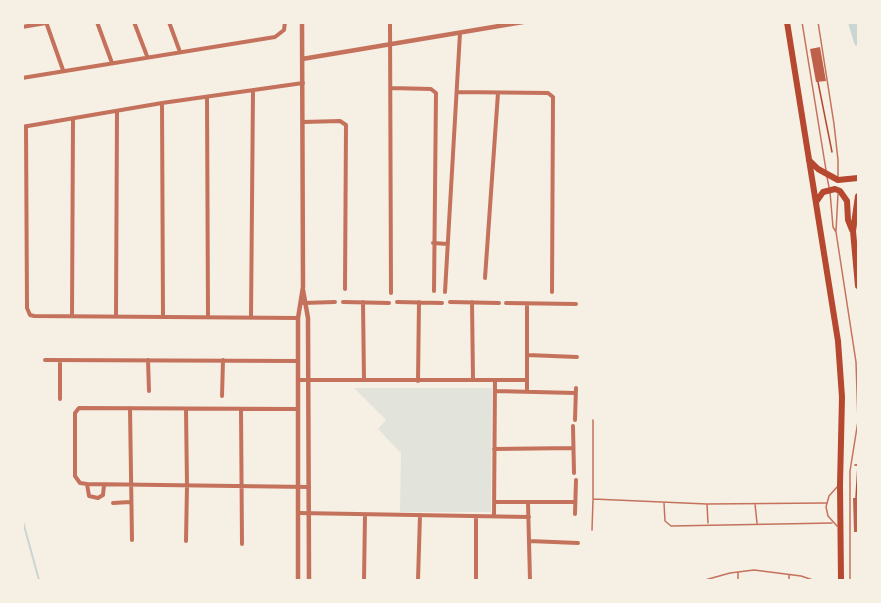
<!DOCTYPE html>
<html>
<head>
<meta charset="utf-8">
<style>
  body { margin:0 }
  #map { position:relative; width:881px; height:603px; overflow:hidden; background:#f6efe4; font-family:Montserrat,sans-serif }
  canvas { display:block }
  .frame { position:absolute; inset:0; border:24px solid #f6efe4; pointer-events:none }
</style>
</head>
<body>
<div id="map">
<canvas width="881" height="603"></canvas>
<div class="frame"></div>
</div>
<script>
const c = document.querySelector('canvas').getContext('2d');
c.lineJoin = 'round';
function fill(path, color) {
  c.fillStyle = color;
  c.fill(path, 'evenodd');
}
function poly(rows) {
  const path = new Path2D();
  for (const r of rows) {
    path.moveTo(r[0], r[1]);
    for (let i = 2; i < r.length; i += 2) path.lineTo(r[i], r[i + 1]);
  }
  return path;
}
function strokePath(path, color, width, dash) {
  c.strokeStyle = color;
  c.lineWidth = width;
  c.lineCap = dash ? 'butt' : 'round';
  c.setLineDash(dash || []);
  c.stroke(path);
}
const green = poly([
  [354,388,492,388,491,512,400,512,401,453,378,429,386,420]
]);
const stream = poly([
  [22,518,39,580]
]);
const canal = poly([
  [852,22,858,42]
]);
const building = poly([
  [820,47,826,81,816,82,810,49],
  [853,498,858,498,858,532,854,532]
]);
const path = poly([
  [818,82,832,152],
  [855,465,858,465,856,498],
  [858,580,858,532]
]);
const service = poly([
  [802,22,826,170],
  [818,22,834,124,838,160,838,177],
  [827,177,829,187],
  [830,192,833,227,836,232,856,362,858,421],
  [836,231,838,194],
  [593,420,593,499,707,504,826,503],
  [837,487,829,496,826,507,828,516,837,526],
  [664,503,665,521,671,526,832,523],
  [707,504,708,523],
  [755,504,757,523],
  [592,530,593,500],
  [738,573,738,580],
  [789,575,789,580],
  [705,580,730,573,754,570,801,576,813,580],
  [850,580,850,471,858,421]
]);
const minor = poly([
  [46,22,63,70],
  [97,22,112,63],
  [134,22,147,56],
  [169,22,180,52],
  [390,22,391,293],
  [22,27,46,23],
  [22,78,275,37,284,30,285,22],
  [391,88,431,89,436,93,434,291],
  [457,92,548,93,553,97,552,292],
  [207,97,208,317],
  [162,103,163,316],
  [303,122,340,121,346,125,345,289],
  [26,126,27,308,30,315,34,316,298,318],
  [22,127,162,103,303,83],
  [433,243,448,244],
  [485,278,498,93],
  [445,292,460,33],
  [343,302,389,303],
  [363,302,364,380],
  [397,302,442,303],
  [450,302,499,303],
  [472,302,473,380],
  [303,303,335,302],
  [506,303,576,304],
  [72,316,73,119],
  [116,316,117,112],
  [251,317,253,90],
  [527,355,577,357],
  [45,360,298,361],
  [148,360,149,391],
  [298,380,526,380],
  [418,381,419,302],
  [495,391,575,393],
  [527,391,527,304],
  [222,396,223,360],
  [60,399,60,361],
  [130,408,132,540],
  [241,409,242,544],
  [297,409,79,408,75,413,75,476,80,483,87,484,309,487],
  [575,420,576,388],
  [573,426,574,473],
  [494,449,573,448],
  [87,484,89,496,98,498,103,495,104,485],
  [494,502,575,502],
  [113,503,130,502],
  [528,503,530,580],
  [299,513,529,517],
  [575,514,576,480],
  [476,516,476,580],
  [494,516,495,380],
  [186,541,187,486,186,409],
  [529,541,578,543],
  [364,580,365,515],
  [418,580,420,515]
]);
const tertiary = poly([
  [302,59,523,22],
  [303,290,308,318,309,580],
  [298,580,298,318,303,287,302,22]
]);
const trunk = poly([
  [787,22,838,341,842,397,840,485,841,580],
  [809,160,818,169,838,180,858,178],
  [858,196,853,231,858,286],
  [816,202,823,192,835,189,840,191,847,201,848,220,852,230]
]);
fill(green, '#e2e4dc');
strokePath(stream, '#c9d6d2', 2);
strokePath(canal, '#c9d6d2', 8);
fill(building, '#bf614a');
strokePath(path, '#b5482f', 1.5);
strokePath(service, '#c5725c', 1.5);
strokePath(minor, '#c5725c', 4);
strokePath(tertiary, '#c5725c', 4.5);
strokePath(trunk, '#b5482f', 6);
</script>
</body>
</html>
